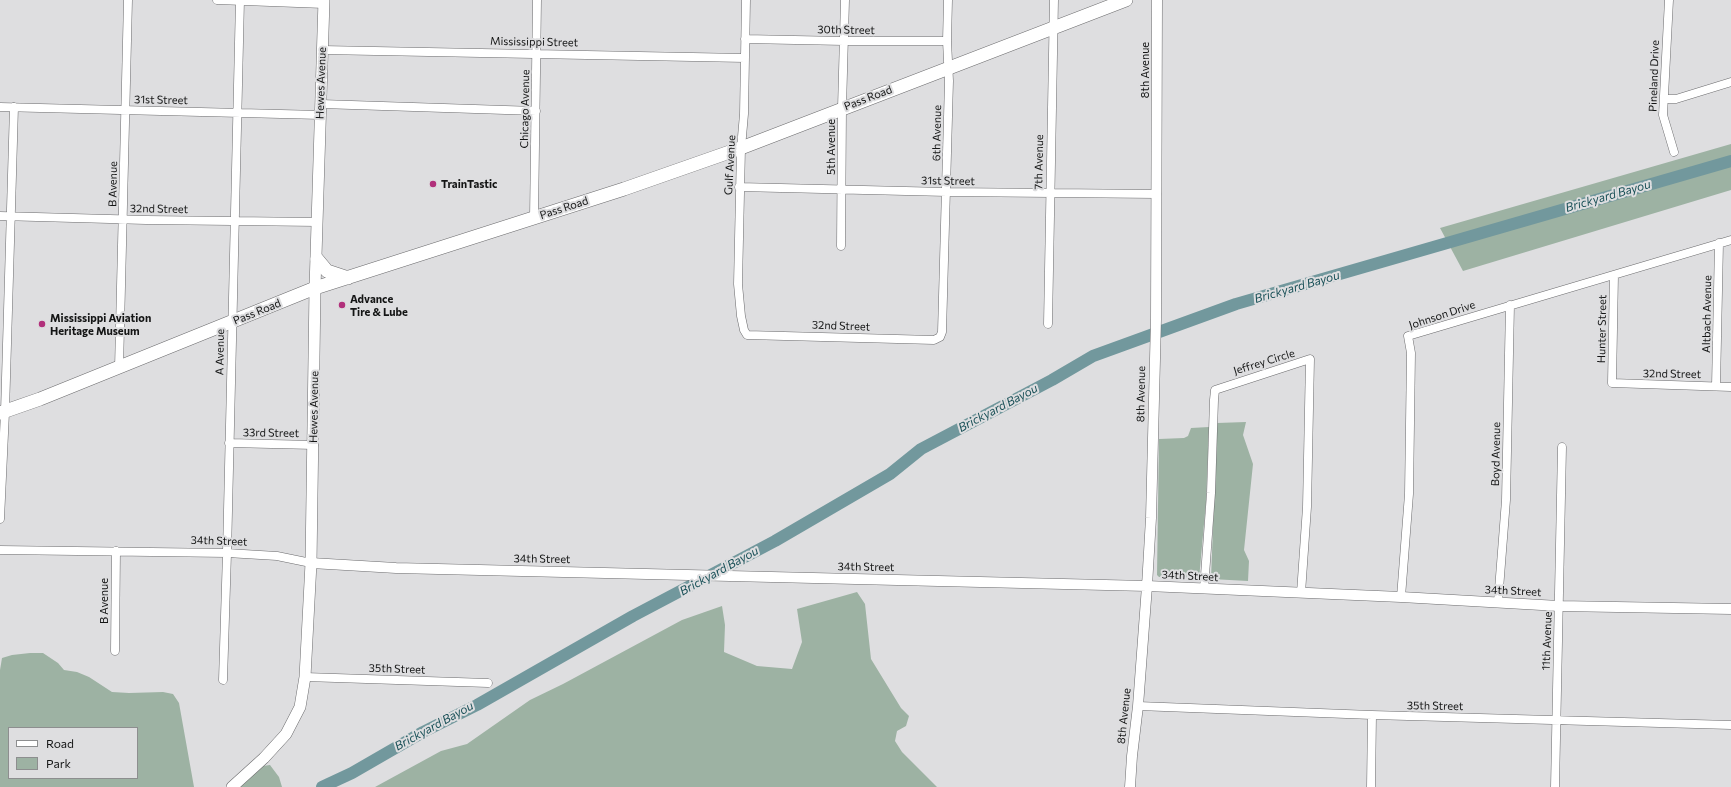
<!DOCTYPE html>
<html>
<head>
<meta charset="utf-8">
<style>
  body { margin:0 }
  #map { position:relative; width:1731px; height:787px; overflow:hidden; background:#dedee0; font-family:Commissioner,sans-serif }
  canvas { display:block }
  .legend { position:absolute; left:8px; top:727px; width:130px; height:52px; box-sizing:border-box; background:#dedee0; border:1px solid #8d8e8f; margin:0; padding:5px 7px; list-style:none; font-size:12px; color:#141515 }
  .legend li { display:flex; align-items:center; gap:8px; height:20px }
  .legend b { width:20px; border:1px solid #8d8e8f }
</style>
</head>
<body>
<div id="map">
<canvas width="1731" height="787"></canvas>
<ul class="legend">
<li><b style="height:5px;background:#fff"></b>Road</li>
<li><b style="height:11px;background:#9db2a3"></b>Park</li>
</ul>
</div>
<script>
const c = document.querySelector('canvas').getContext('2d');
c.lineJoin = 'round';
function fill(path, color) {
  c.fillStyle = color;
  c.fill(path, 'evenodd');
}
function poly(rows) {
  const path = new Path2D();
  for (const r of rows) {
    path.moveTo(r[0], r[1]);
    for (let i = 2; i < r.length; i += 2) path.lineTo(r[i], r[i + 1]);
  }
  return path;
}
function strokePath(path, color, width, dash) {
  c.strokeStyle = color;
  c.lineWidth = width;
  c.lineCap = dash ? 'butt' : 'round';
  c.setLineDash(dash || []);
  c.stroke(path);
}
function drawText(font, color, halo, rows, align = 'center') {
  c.font = font + ' Commissioner,sans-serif';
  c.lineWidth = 4;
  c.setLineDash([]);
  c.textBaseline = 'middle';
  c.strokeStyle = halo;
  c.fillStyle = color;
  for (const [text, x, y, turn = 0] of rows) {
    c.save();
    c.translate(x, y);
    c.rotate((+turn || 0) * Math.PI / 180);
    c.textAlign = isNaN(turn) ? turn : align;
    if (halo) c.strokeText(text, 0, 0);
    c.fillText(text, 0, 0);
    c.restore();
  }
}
const green = poly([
  [1731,144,1731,190,1463,271,1440,228],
  [1246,422,1243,435,1253,464,1244,550,1249,561,1248,581,1211,579,1217,423],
  [1209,427,1206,502,1199,579,1159,577,1157,575,1159,439,1184,438,1188,436,1191,428],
  [857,592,865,604,871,659,901,708,909,716,906,726,897,731,895,741,902,752,937,787,375,787,441,751,467,744,530,700,563,684,682,620,722,606,725,625,724,652,757,666,792,669,802,642,797,609],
  [30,653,43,653,58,663,64,670,77,672,89,677,112,692,129,693,163,692,173,694,179,703,194,787,0,787,0,670,2,658,12,655],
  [9,728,137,728,137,778,9,778],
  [270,765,279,777,282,787,239,787,263,766]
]);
const river = poly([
  [322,787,352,773,423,732,477,705,633,616,775,541,890,474,921,449,1052,380,1093,356,1236,304,1731,161]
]);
const minor = poly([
  [217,0,324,4],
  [746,0,744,114,741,148,738,284,741,316,744,330,747,335,934,340,940,337,942,332,949,81,947,41,948,0],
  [1669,0,1663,115,1674,152],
  [745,39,844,41,947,41],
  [322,50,745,58],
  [1664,99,1676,99,1731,82],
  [321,104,536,111],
  [0,107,321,115],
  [739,187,947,192,1157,194],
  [0,216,146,220,318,222],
  [534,218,537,0],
  [841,246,842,108,845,0],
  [1614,275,1612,383,1731,387],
  [1048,324,1054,0],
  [119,368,128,0],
  [1716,386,1719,243],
  [229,443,314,445],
  [0,519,5,412,14,107],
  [0,550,227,553,277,556,311,563],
  [1204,589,1211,493,1214,400,1215,390,1310,359,1307,507,1301,593],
  [1401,597,1409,494,1411,353,1408,336,1731,240],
  [1498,602,1506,500,1510,305],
  [115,651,116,551],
  [305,677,488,683],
  [223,680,227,553,240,0],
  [1138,706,1372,715,1731,725],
  [1371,787,1372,715],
  [1555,787,1562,447]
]);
const tertiary = poly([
  [311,563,396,568,1147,586,1401,597,1559,606,1731,609],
  [1130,787,1132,756,1138,706,1147,586,1151,518,1156,319,1157,0]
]);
const secondary = poly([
  [232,787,264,758,286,734,300,707,305,677,311,563,315,288,324,0]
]);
const primary = poly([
  [317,259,327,271,348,278],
  [0,413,40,399,315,288,624,189,741,148,1126,0]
]);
const markers = [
  [433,184,4,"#b1307b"],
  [342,305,4,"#b1307b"],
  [42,324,4,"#b1307b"]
];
const streetNames = [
  ["30th Street",846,30,1],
  ["Mississippi Street",534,42,1],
  ["8th Avenue",1145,70,-90],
  ["Pineland Drive",1654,76,-88],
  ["Hewes Avenue",321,83,-88],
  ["Pass Road",868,98,-21],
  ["31st Street",161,100,1],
  ["Chicago Avenue",525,109,-89],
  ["6th Avenue",937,133,-89],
  ["5th Avenue",831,147,-90],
  ["7th Avenue",1039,162,-89],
  ["Gulf Avenue",730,165,-87],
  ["31st Street",948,181,1],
  ["B Avenue",113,184,-89],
  ["Pass Road",564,208,-18],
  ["32nd Street",159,209,1],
  ["Pass Road",257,312,-22],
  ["Altbach Avenue",1707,314,-89],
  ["Johnson Drive",1442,315,-18],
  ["32nd Street",841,326,2],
  ["Hunter Street",1602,329,-89],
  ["A Avenue",220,352,-89],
  ["Jeffrey Circle",1264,362,-17],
  ["32nd Street",1672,374,1],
  ["8th Avenue",1141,394,-89],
  ["Hewes Avenue",314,407,-89],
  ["33rd Street",271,433,1],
  ["Boyd Avenue",1496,454,-89],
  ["34th Street",219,541,2],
  ["34th Street",542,559,1],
  ["34th Street",866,567,1],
  ["34th Street",1190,576,3],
  ["34th Street",1513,591,3],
  ["B Avenue",104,601,-90],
  ["11th Avenue",1547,641,-88],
  ["35th Street",397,669,2],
  ["35th Street",1435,706,1],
  ["8th Avenue",1124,716,-84]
];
const poiNames = [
  ["TrainTastic",441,184],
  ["Advance",350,299],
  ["Tire & Lube",350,312],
  ["Mississippi Aviation",50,318],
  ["Heritage Museum",50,331]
];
const waterNames = [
  ["Brickyard Bayou",1608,196,-16],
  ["Brickyard Bayou",1297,287,-16],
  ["Brickyard Bayou",998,408,-28],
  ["Brickyard Bayou",719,571,-29],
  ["Brickyard Bayou",434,726,-29]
];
fill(green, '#9db2a3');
strokePath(river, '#72989d', 12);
strokePath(minor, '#6b6b6d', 9);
strokePath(tertiary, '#6b6b6d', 11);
strokePath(secondary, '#6b6b6d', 12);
strokePath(primary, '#6b6b6d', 14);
strokePath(minor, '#fff', 8);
strokePath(tertiary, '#fff', 10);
strokePath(secondary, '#fff', 11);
strokePath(primary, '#fff', 13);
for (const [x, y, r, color] of markers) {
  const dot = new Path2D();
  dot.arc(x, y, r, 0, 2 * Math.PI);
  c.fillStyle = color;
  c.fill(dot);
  strokePath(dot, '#dedee0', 1.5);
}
drawText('11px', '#141515', '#dedee0', streetNames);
drawText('bold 11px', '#141515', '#dedee0', poiNames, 'left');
drawText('italic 12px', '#195057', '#dedee0', waterNames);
</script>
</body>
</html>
